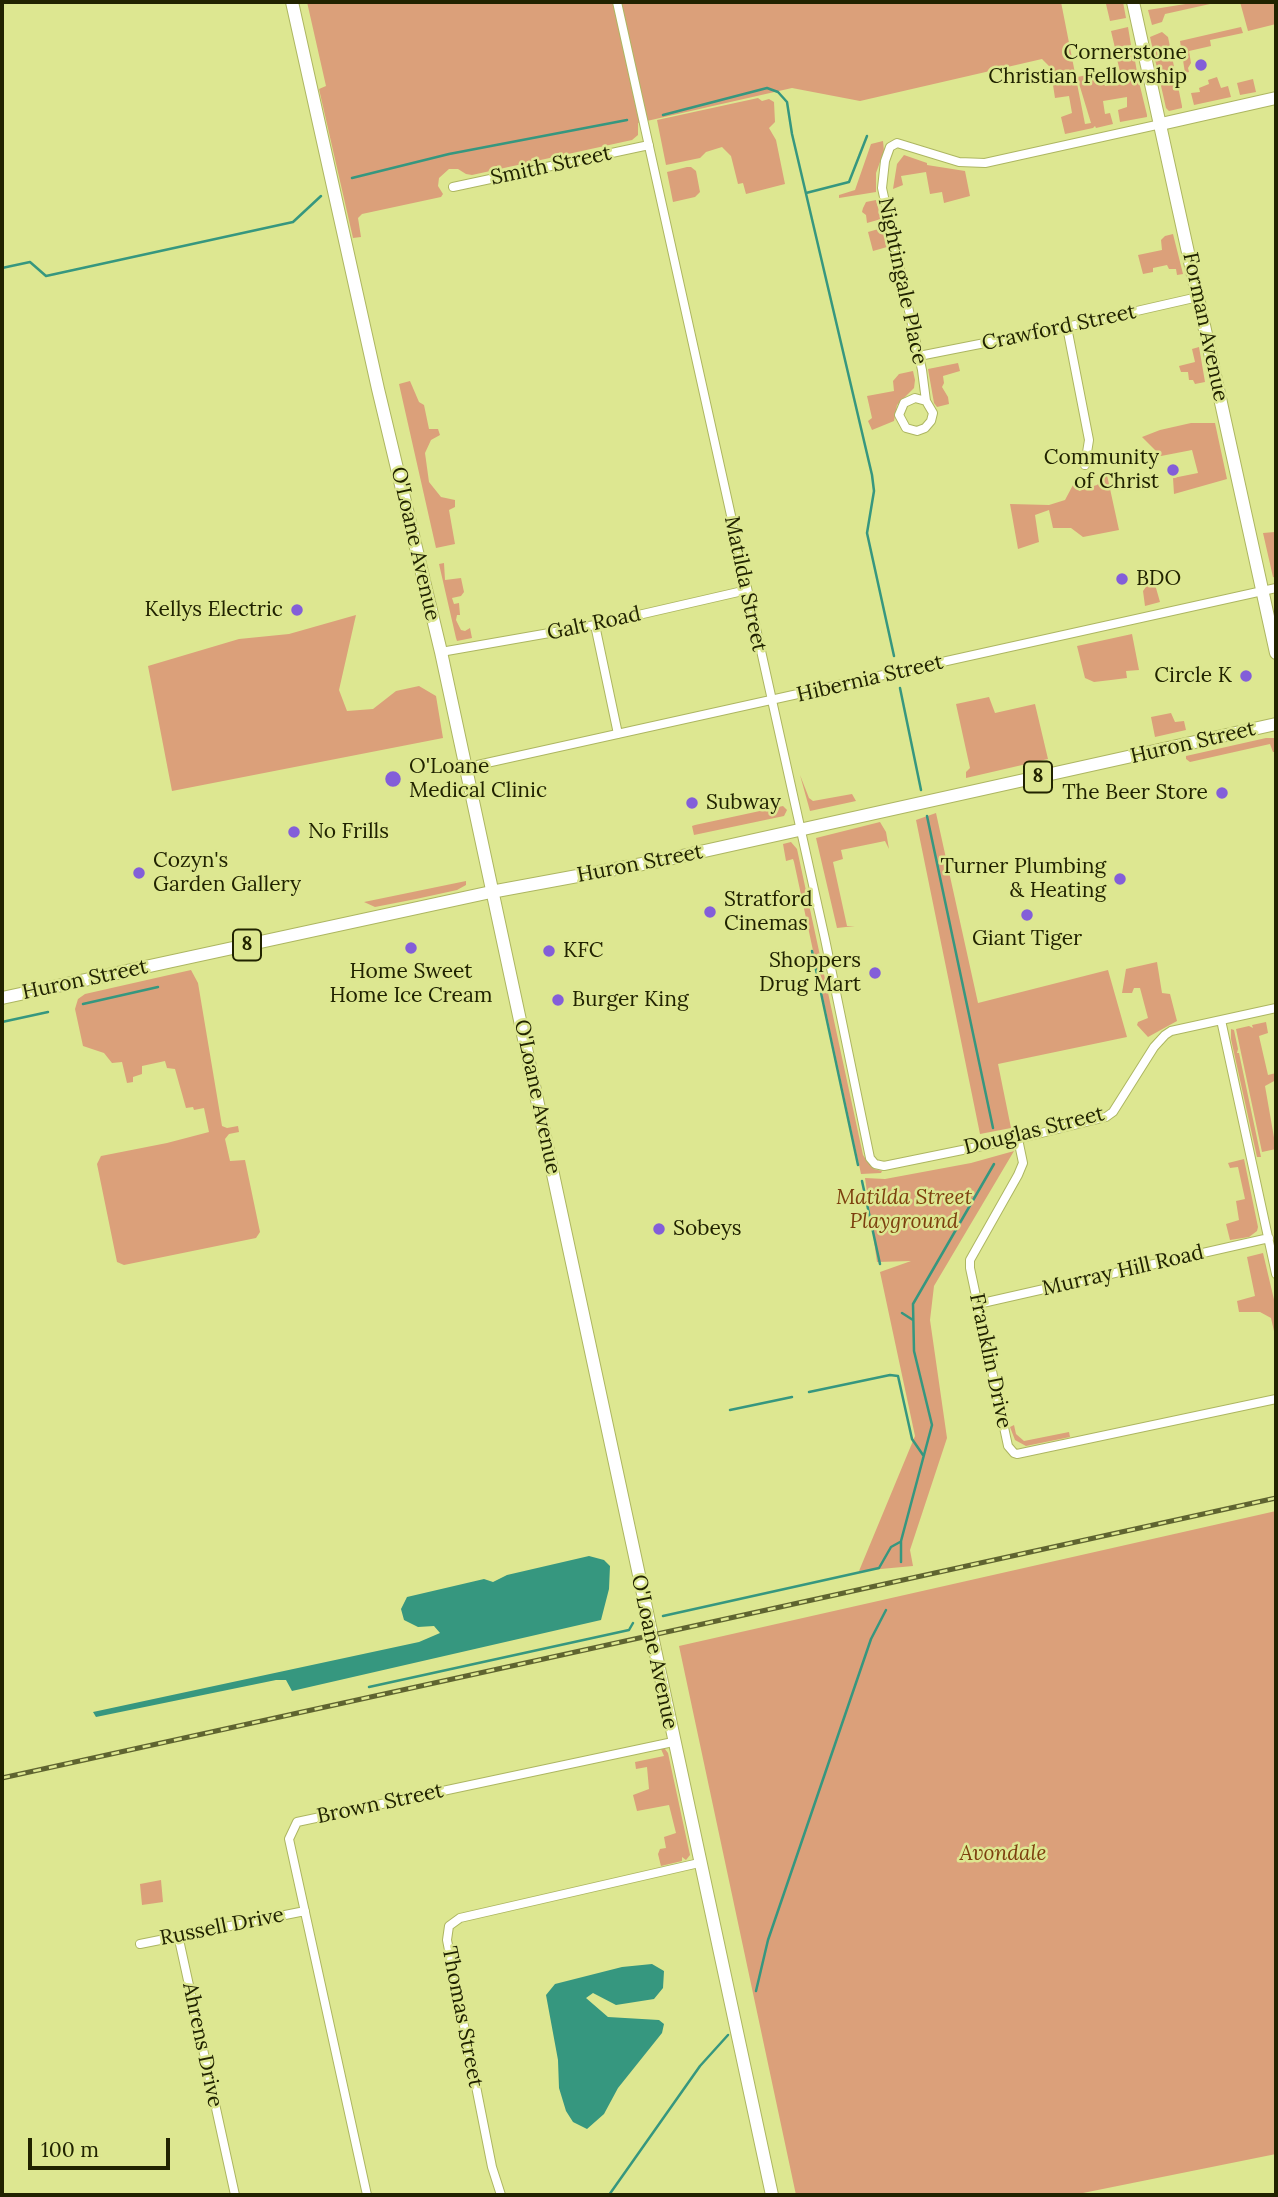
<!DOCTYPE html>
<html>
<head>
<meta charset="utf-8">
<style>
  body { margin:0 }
  #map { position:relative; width:1278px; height:2197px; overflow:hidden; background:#dde791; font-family:Lora,serif }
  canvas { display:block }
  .frame { position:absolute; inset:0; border:4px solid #212300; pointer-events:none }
  .scale { position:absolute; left:28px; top:2138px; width:142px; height:32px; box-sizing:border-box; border:4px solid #212300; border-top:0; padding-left:9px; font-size:21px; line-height:24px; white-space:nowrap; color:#212300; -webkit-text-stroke:5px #dde791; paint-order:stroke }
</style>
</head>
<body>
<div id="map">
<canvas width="1278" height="2197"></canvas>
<div class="frame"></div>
<div class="scale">100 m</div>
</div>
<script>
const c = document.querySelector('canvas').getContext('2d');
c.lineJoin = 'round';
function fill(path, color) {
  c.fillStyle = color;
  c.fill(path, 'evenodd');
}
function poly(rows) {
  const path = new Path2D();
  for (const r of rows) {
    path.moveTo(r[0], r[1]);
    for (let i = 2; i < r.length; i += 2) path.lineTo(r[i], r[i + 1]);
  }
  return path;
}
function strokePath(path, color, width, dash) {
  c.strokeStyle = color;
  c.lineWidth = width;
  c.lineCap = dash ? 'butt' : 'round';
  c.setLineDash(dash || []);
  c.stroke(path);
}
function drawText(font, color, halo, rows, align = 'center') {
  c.font = font + ' Lora,serif';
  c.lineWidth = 5;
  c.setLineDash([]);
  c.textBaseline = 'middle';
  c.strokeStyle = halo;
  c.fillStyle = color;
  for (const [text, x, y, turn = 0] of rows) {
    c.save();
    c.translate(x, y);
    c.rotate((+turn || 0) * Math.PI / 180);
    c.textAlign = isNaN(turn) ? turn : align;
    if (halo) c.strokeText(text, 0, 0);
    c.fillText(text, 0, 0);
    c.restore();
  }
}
const green = poly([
  [307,2,1061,2,1085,124,1091,123,1077,77,1098,73,1100,82,1103,81,1105,86,1138,78,1147,115,1147,117,1120,122,1118,110,1127,107,1127,97,1103,101,1105,114,1110,113,1113,124,1096,128,1095,126,1093,128,1065,134,1061,117,1072,113,1069,96,1055,98,1053,85,1056,84,1054,71,1042,59,860,101,792,88,638,123,638,135,632,140,472,175,466,174,458,169,449,169,439,178,438,186,443,194,441,197,362,214,358,218,361,237,353,238,319,89,326,86],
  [1116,2,1123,2,1126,18,1110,21,1106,4],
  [1198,2,1219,2,1165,14,1162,22,1152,25,1148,10],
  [1240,2,1276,2,1276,24,1248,31],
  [1128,27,1131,45,1115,48,1111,31],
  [1241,27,1243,33,1210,40,1211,46,1189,51,1191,63,1188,68,1189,72,1185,73,1180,41],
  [1162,32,1168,37,1182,106,1182,108,1169,111,1166,108,1150,37],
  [1134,55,1137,72,1121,76,1117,59],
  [1217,77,1221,88,1228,86,1231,97,1194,105,1191,93,1200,92,1199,88,1209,84,1208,80],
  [1253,79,1256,92,1240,95,1237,83],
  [758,98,762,101,769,99,774,102,775,122,769,128,776,140,785,184,746,194,743,183,738,184,731,156,722,147,706,152,700,158,666,165,657,120],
  [883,141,884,151,876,173,876,192,839,198,839,195,855,190,871,144],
  [904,155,927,163,927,165,965,171,970,196,944,203,942,192,930,194,926,172,901,176,903,185,893,189,897,164],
  [687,167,691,167,696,171,700,192,695,197,673,202,667,172],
  [876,200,881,219,867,223,866,215,862,212,863,208,866,202],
  [882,228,887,247,873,251,868,232],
  [1173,234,1183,274,1177,275,1176,269,1169,269,1167,265,1153,268,1153,272,1143,274,1138,255,1162,250,1161,240,1165,236],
  [1199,347,1205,382,1195,384,1193,380,1189,380,1188,372,1181,372,1179,366,1195,362,1192,349],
  [958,363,960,371,943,376,944,383,942,387,948,397,949,404,937,407,934,403,928,369],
  [913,371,915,380,914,388,897,405,894,421,872,430,868,421,872,418,867,396,894,391,893,381,899,374],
  [410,381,419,402,424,405,429,429,438,429,440,435,431,440,425,453,429,482,441,497,455,500,455,507,449,510,455,544,436,548,399,384],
  [1191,423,1215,423,1227,479,1174,494,1173,478,1198,473,1192,450,1161,456,1142,437,1160,430],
  [1107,475,1119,530,1083,537,1071,528,1053,528,1049,510,1035,515,1039,542,1018,549,1010,504,1049,505,1065,500,1073,485,1078,486,1079,491,1087,488,1097,485],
  [1275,532,1276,537,1276,578,1273,577,1263,533],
  [444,563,445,580,461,578,464,592,461,596,452,598,454,604,459,603,460,615,457,615,456,620,461,630,465,631,470,628,472,638,457,641,456,638,439,564],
  [1148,584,1153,584,1156,588,1160,602,1145,606,1143,591],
  [356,615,339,690,347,711,373,709,396,691,419,686,436,696,443,738,172,791,148,666,239,639,289,634],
  [1132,634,1139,670,1126,671,1127,678,1111,680,1094,682,1085,678,1077,646],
  [989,697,995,713,1035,704,1048,759,966,778,966,772,970,768,956,704],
  [1171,713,1175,722,1184,721,1186,730,1155,737,1151,717],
  [1266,738,1276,738,1276,752,1273,752,1270,744,1190,762,1186,759,1186,756],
  [800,775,809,798,813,801,852,794,856,801,810,811],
  [783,806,787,810,784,816,694,835,692,826,695,825],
  [936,813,978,1003,1108,970,1127,1037,998,1064,1011,1128,980,1134,916,820],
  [880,822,886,832,889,849,885,841,841,850,843,859,833,862,847,926,855,926,837,928,816,838],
  [791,842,797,849,863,1155,867,1161,874,1169,882,1171,881,1173,861,1174,794,862,793,859,786,861,783,844],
  [466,881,466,885,457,890,416,899,375,907,364,902],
  [1157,962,1162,993,1170,994,1177,1021,1148,1037,1137,1025,1138,1022,1148,1018,1140,988,1134,988,1132,993,1122,993,1126,969],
  [191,970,198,983,222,1126,227,1128,238,1126,239,1132,229,1134,225,1139,230,1161,245,1160,260,1232,256,1238,124,1265,117,1262,97,1164,101,1156,167,1143,209,1132,204,1108,194,1110,193,1107,186,1108,175,1069,167,1068,165,1061,142,1066,142,1074,133,1077,133,1082,127,1083,122,1062,112,1063,104,1053,83,1046,75,1009,78,999,85,994],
  [1266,1022,1268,1033,1259,1036,1268,1075,1276,1073,1276,1080,1265,1086,1276,1149,1262,1152,1236,1029,1249,1026,1253,1028,1252,1025],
  [1231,1029,1234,1030,1238,1049,1237,1053,1239,1053,1261,1157,1257,1157,1231,1039],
  [1014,1151,934,1286,930,1320,947,1438,910,1550,913,1566,859,1571,915,1436,880,1272,911,1261,877,1262,865,1178,885,1179,971,1163],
  [1244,1159,1258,1227,1257,1231,1249,1237,1230,1240,1226,1224,1239,1220,1236,1201,1245,1199,1238,1167,1230,1168,1228,1163],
  [1263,1253,1276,1308,1276,1340,1271,1318,1260,1312,1239,1312,1237,1301,1255,1296,1247,1257],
  [1014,1425,1016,1434,1024,1441,1069,1432,1070,1437,1026,1446,1015,1440,1010,1427],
  [1276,1511,1276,2154,1073,2195,796,2195,679,1646],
  [661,1749,665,1749,668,1753,690,1855,686,1860,682,1857,682,1861,661,1866,658,1854,660,1849,666,1848,664,1837,676,1833,669,1805,637,1811,633,1795,649,1789,647,1767,636,1769,635,1762,664,1756],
  [161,1880,163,1902,142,1905,140,1884]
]);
const water = poly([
  [589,1556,604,1560,610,1566,609,1589,601,1620,292,1691,286,1680,276,1680,96,1717,93,1712,419,1642,440,1633,434,1626,418,1627,404,1620,401,1609,407,1597,484,1579,493,1582,507,1575],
  [652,1964,664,1971,663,1988,654,1999,616,2005,593,1993,586,1998,608,2017,659,2020,664,2024,662,2033,618,2088,604,2114,587,2129,573,2122,566,2111,559,2088,558,2060,546,1995,555,1984,622,1967]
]);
const stream = poly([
  [663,115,767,88,778,92,787,102,792,134,872,475,874,491,867,533,894,656],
  [352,178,449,154,627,120],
  [806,193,849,182,867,136],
  [2,268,30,262,46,276,293,222,321,196],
  [900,688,921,790],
  [927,816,993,1128],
  [812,951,858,1165],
  [83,1004,158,987],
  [2,1022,48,1012],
  [862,1181,880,1264],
  [902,1313,913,1320],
  [809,1392,890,1375,898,1376,912,1439,923,1455],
  [730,1410,792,1397],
  [901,1562,901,1541,932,1425,914,1351,913,1304,994,1164],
  [663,1616,879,1568,891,1547,900,1542],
  [369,1687,629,1630,633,1623],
  [756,1991,768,1940,871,1639,886,1610],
  [609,2195,700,2066,728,2035]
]);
const street = poly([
  [617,2,825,939,870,1158,875,1164,884,1166,1021,1138,1106,1117,1113,1112,1154,1047,1165,1035,1171,1031,1276,1008],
  [453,187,649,145],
  [1067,327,1089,440,1085,465],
  [919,356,1071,326,1198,297],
  [926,401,915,398,904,403,899,415,906,428,917,431,925,428,931,421,933,413,926,401,922,370,882,188,885,161,890,147,897,143,959,162,985,163,1161,124],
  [595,625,618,734],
  [441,652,595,625,747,590],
  [464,768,1276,588],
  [1221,1020,1276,1274],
  [1018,1139,1023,1163,1018,1175,970,1260,970,1268,1008,1446,1014,1453,1017,1454,1276,1399],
  [978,1304,1269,1238],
  [178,1935,235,2195],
  [140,1944,305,1911],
  [367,2195,289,1839,297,1822,673,1742],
  [501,2195,492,2167,447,1940,449,1926,460,1918,699,1863]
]);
const secondary = poly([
  [292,2,378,389,441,652,772,2195],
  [1133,2,1276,653],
  [1161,124,1276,98]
]);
const primary = poly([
  [2,998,491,892,664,860,1276,724]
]);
const rail = poly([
  [2,1778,1276,1498]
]);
const markers = [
  [1201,65,7,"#835ed9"],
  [1173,470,7,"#835ed9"],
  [1122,579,7,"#835ed9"],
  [297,610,7,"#835ed9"],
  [1246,676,7,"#835ed9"],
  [393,779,9,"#835ed9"],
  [1222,793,7,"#835ed9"],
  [692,803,7,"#835ed9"],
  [294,832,7,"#835ed9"],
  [139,873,7,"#835ed9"],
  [1120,879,7,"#835ed9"],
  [710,912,7,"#835ed9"],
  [1027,915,7,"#835ed9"],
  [411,948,7,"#835ed9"],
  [549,951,7,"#835ed9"],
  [875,973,7,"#835ed9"],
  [558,1000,7,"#835ed9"],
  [659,1229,7,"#835ed9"]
];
const shields = [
  [1038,777,28],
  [247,945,28]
];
const shieldNames = [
  ["8",1038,777],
  ["8",247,945]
];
const poiNames = [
  ["Cornerstone",1187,53,"right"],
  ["Christian Fellowship",1187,77,"right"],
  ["Community",1159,458,"right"],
  ["of Christ",1159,482,"right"],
  ["BDO",1136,579],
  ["Kellys Electric",283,610,"right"],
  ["Circle K",1232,676,"right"],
  ["O'Loane",409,767],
  ["Medical Clinic",409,791],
  ["The Beer Store",1208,793,"right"],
  ["Subway",706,803],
  ["No Frills",308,832],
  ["Cozyn's",153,861],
  ["Garden Gallery",153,885],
  ["Turner Plumbing",1106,867,"right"],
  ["& Heating",1106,891,"right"],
  ["Stratford",724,900],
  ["Cinemas",724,924],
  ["Giant Tiger",1027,939,"center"],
  ["KFC",563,951],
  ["Shoppers",861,961,"right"],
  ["Drug Mart",861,985,"right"],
  ["Home Sweet",411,972,"center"],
  ["Home Ice Cream",411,996,"center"],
  ["Burger King",572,1000],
  ["Sobeys",673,1229]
];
const streetNames = [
  ["Smith Street",551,166,-12],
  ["Nightingale Place",902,281,78],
  ["Forman Avenue",1205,327,78],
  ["Crawford Street",1059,328,-12],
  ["O'Loane Avenue",415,544,77],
  ["Matilda Street",745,584,78],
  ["Galt Road",594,624,-12],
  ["Hibernia Street",870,679,-13],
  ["Huron Street",1193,743,-13],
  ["Huron Street",640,864,-11],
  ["Huron Street",85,980,-12],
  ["O'Loane Avenue",537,1097,78],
  ["Douglas Street",1034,1131,-14],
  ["Murray Hill Road",1123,1271,-13],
  ["Franklin Drive",990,1361,78],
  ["O'Loane Avenue",654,1652,78],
  ["Brown Street",380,1804,-12],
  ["Russell Drive",222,1927,-11],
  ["Thomas Street",462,2017,79],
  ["Ahrens Drive",202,2045,78]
];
const parkNames = [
  ["Matilda Street",904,1198],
  ["Playground",904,1222],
  ["Avondale",1003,1854]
];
fill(green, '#dba07a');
fill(water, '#36977f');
strokePath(stream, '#36977f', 2.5);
strokePath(street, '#adb661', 10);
strokePath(secondary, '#adb661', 14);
strokePath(primary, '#adb661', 14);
strokePath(street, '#fff', 8);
strokePath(secondary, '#fff', 12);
strokePath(primary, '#fff', 12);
strokePath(rail, '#5f6430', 5);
strokePath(rail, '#dde791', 2.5, [8]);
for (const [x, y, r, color] of markers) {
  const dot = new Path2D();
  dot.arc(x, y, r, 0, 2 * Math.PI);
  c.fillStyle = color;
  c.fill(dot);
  strokePath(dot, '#dde791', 2.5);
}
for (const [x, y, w] of shields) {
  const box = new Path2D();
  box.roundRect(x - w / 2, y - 15.5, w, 31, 5);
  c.fillStyle = '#dde791';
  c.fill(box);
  strokePath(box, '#212300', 2);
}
drawText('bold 19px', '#212300', null, shieldNames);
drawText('21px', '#212300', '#dde791', poiNames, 'left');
drawText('21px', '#212300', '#dde791', streetNames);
drawText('italic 21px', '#7d400f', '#dde791', parkNames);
</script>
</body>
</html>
